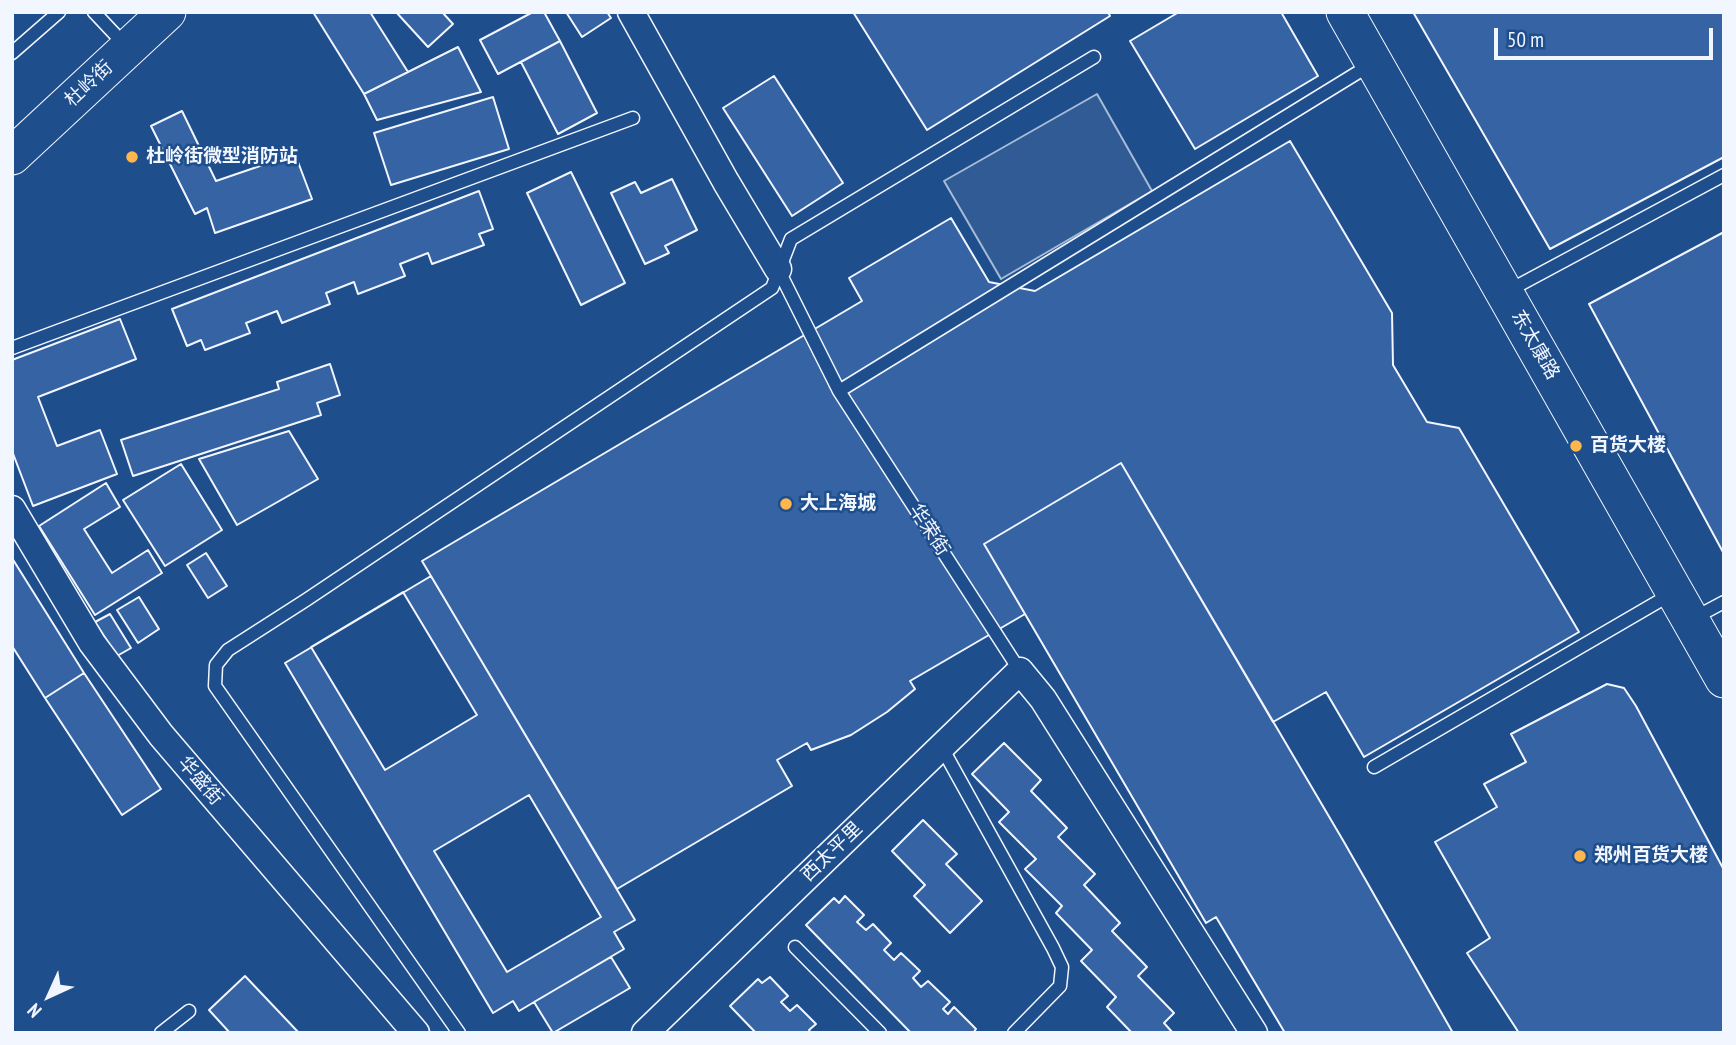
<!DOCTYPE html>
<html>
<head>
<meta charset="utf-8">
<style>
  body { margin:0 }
  #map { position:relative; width:1736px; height:1045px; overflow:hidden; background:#1f4e8c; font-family:"PT Sans Narrow",sans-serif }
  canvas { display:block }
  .frame { position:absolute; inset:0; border:14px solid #f2f6ff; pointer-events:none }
  .north { position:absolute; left:14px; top:961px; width:70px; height:70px; -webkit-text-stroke:5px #1f4e8c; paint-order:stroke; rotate:225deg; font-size:19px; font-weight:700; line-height:28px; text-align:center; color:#f2f6ff }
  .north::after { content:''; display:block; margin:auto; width:24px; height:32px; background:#f2f6ff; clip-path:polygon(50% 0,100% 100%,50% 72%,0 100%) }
  .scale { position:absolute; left:1494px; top:28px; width:219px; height:32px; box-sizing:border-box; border:4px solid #f2f6ff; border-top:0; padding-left:9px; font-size:21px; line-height:24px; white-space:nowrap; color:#f2f6ff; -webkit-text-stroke:5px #1f4e8c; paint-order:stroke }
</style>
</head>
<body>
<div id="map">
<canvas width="1736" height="1045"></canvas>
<div class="frame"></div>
<div class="north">N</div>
<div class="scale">50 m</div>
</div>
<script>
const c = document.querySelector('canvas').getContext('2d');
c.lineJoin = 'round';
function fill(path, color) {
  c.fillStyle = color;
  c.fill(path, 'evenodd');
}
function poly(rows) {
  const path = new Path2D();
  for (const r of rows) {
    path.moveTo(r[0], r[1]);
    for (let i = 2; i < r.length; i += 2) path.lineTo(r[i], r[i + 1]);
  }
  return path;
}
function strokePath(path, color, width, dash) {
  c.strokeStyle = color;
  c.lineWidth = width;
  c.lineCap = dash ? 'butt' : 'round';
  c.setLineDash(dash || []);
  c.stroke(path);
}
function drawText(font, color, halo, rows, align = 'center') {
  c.font = font + ' "PT Sans Narrow","Noto Sans SC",sans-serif';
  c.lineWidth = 5;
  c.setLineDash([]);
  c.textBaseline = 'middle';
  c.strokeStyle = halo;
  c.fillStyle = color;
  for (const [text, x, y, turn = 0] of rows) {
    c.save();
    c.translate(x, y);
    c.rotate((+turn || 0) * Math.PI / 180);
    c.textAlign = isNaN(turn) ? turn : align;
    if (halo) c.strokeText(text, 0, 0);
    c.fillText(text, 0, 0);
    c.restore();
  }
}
const built = poly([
  [1097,94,1152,191,1001,279,944,181,1097,94]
]);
const building = poly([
  [313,12,370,12,408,72,364,94,313,12],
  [396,12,442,12,453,24,428,47,396,12],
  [533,12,544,12,560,41,498,74,480,40,533,12],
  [566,12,607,12,611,18,582,37,566,12],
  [853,12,1108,12,1110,16,927,130,853,12],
  [1179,12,1281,12,1318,76,1195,149,1130,41,1179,12],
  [1413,12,1724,12,1724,157,1550,249,1413,12],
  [560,41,597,113,558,134,521,62,560,41],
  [458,47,481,92,377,120,364,94,458,47],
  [774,76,843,183,792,216,723,108,774,76],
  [493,97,509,149,391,185,374,133,493,97],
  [182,111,216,181,295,154,312,199,215,233,207,208,195,214,151,126,182,111],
  [1290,141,1392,313,1393,365,1427,422,1459,428,1579,632,1364,757,1326,692,1273,722,1121,463,984,544,1025,614,910,681,915,689,887,712,851,735,811,750,807,743,777,760,792,786,617,889,422,561,862,301,849,278,951,218,989,282,1035,291,1290,141],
  [571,172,625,283,581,305,527,193,571,172],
  [672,179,697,230,665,246,669,253,645,264,611,193,635,182,641,193,672,179],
  [479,191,493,229,479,234,484,245,432,264,428,253,400,264,405,276,358,294,354,282,326,293,330,304,282,323,277,311,246,323,250,333,205,350,201,340,187,346,172,309,479,191],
  [1724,232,1724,554,1589,304,1724,232],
  [120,319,136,359,38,397,57,446,100,430,117,474,33,506,12,451,12,360,120,319],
  [330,364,340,395,317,403,321,415,133,476,121,440,279,389,277,382,330,364],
  [289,431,318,479,237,525,199,459,289,431],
  [1121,463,1344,842,1453,1033,1285,1033,1216,917,1206,923,984,544,1121,463],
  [181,464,222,530,165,566,123,500,181,464],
  [106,483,120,507,84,529,112,573,148,550,162,573,95,615,39,526,106,483],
  [206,553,227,586,208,598,187,565,206,553],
  [12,558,84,673,45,698,12,646,12,558],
  [431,576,635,920,614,932,624,949,519,1011,513,1001,493,1013,285,663,431,576],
  [403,592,477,715,385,770,311,647,403,592],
  [139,597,159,629,138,643,117,610,139,597],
  [110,614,131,648,117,656,95,622,110,614],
  [84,673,161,789,122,815,45,698,84,673],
  [1607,684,1624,688,1636,706,1724,870,1724,1033,1519,1033,1467,953,1490,938,1435,842,1497,807,1484,784,1526,762,1511,734,1607,684],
  [1004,743,1041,780,1031,791,1067,828,1058,837,1095,874,1084,885,1120,923,1112,931,1147,967,1138,976,1174,1013,1164,1023,1173,1033,1132,1033,1107,1007,1116,997,1081,961,1092,950,1056,913,1062,906,1025,869,1036,859,999,822,1009,812,972,774,1004,743],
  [529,795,601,917,507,972,434,851,529,795],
  [923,820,957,854,946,864,982,901,950,933,914,896,925,885,892,851,923,820],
  [845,896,864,915,857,922,866,930,873,924,891,943,884,950,894,960,901,953,920,971,913,978,921,987,928,981,950,1002,943,1009,948,1014,954,1007,976,1029,973,1033,911,1033,806,925,834,898,839,903,845,896],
  [611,957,630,988,553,1033,534,1002,611,957],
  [245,976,299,1033,230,1033,209,1010,245,976],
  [770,977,788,996,781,1002,790,1011,797,1005,816,1024,809,1030,811,1033,756,1033,730,1006,758,979,762,983,770,977]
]);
const lane = poly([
  [94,12,125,45],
  [12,53,59,12],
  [778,269,839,391,1020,671],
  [1508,291,1724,175],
  [12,348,633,118],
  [839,391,1370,65],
  [1694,618,1724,602],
  [941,746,1053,948,1062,967,1060,986,1014,1033],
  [1374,767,1673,593],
  [795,947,880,1033],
  [161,1033,189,1011],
  [459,1033,215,686,216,665,228,650,306,600,772,288,791,239,1094,57]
]);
const street = poly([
  [631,12,726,182,778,269],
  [12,509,92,643,161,735,416,1033],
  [645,1033,1020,671,1043,699,1254,1033]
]);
const secondary = poly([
  [1345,12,1724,679],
  [12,156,167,12]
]);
const markers = [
  [132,157,7,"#ffb74d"],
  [1576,446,7,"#ffb74d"],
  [786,504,7,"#ffb74d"],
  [1580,856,7,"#ffb74d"]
];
const streetNames = [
  ["杜岭街",89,84,-43],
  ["东太康路",1535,345,60],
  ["华荣街",929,530,57],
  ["华盛街",200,781,49],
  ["西太平里",832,852,-44]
];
const poiNames = [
  ["杜岭街微型消防站",146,157],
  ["百货大楼",1590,446],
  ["大上海城",800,504],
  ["郑州百货大楼",1594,856]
];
fill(built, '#305b95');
strokePath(built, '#a8bbd7', 2);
fill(building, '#3563a3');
strokePath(building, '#f2f6ff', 2);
strokePath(lane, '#f2f6ff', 15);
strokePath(street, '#f2f6ff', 29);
strokePath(secondary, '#f2f6ff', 39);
strokePath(lane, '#1f4e8c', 12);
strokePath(street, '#1f4e8c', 26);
strokePath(secondary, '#1f4e8c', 37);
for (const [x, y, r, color] of markers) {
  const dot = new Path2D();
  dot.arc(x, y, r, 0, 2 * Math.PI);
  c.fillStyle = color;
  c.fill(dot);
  strokePath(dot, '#1f4e8c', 2.5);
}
drawText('19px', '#f2f6ff', '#1f4e8c', streetNames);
drawText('bold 19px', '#f2f6ff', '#1f4e8c', poiNames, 'left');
</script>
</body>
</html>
